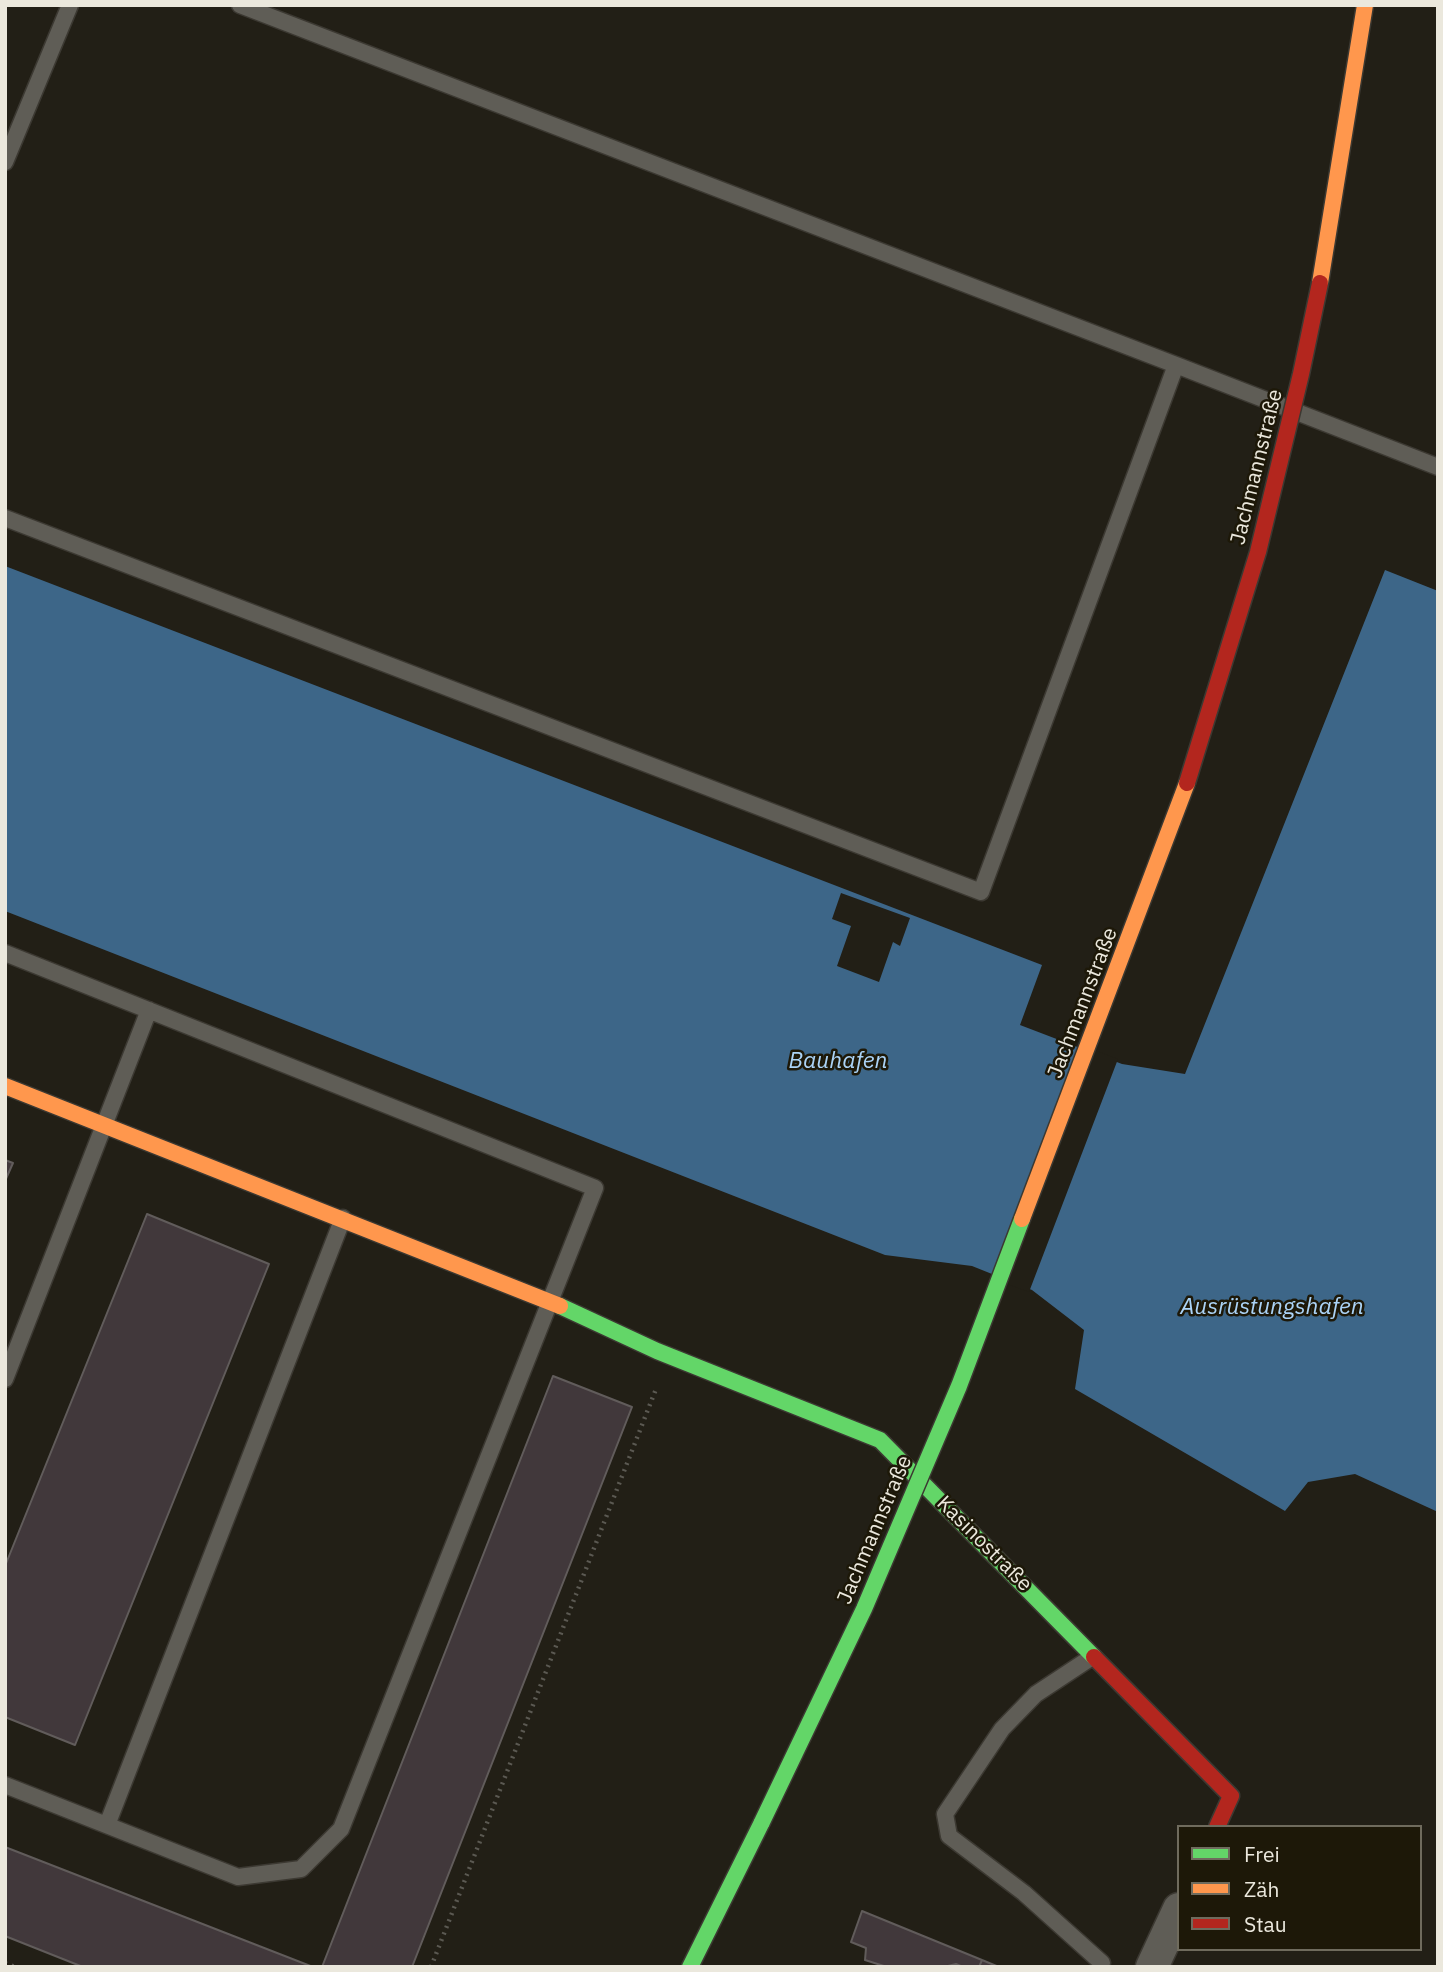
<!DOCTYPE html>
<html>
<head>
<meta charset="utf-8">
<style>
  body { margin:0 }
  #map { position:relative; width:1443px; height:1972px; overflow:hidden; background:#221f16; font-family:"IBM Plex Sans",sans-serif }
  canvas { display:block }
  .frame { position:absolute; inset:0; border:7px solid #ebe8dd; pointer-events:none }
  .legend { position:absolute; left:1177px; top:1825px; width:245px; height:126px; box-sizing:border-box; background:#1d1808; border:2px solid #6f6b5d; margin:0; padding:9px 12px; list-style:none; font-size:21px; color:#ebe8dd }
  .legend li { display:flex; align-items:center; gap:14px; height:35px }
  .legend b { width:35px; border:2px solid #6f6b5d }
</style>
</head>
<body>
<div id="map">
<canvas width="1443" height="1972"></canvas>
<div class="frame"></div>
<ul class="legend">
<li><b style="height:9px;background:#63d668"></b>Frei</li>
<li><b style="height:9px;background:#ff974d"></b>Zäh</li>
<li><b style="height:9px;background:#b3261e"></b>Stau</li>
</ul>
</div>
<script>
const c = document.querySelector('canvas').getContext('2d');
c.lineJoin = 'round';
function fill(path, color) {
  c.fillStyle = color;
  c.fill(path, 'evenodd');
}
function poly(rows) {
  const path = new Path2D();
  for (const r of rows) {
    path.moveTo(r[0], r[1]);
    for (let i = 2; i < r.length; i += 2) path.lineTo(r[i], r[i + 1]);
  }
  return path;
}
function strokePath(path, color, width, dash) {
  c.strokeStyle = color;
  c.lineWidth = width;
  c.lineCap = dash ? 'butt' : 'round';
  c.setLineDash(dash || []);
  c.stroke(path);
}
function drawText(font, color, halo, rows, align = 'center') {
  c.font = font + ' "IBM Plex Sans",sans-serif';
  c.lineWidth = 5;
  c.setLineDash([]);
  c.textBaseline = 'middle';
  c.strokeStyle = halo;
  c.fillStyle = color;
  for (const [text, x, y, turn = 0] of rows) {
    c.save();
    c.translate(x, y);
    c.rotate((+turn || 0) * Math.PI / 180);
    c.textAlign = isNaN(turn) ? turn : align;
    if (halo) c.strokeText(text, 0, 0);
    c.fillText(text, 0, 0);
    c.restore();
  }
}
const water = poly([
  [5,566,1042,965,1020,1025,1122,1064,1185,1074,1385,570,1438,591,1438,1512,1355,1474,1308,1482,1285,1511,1075,1389,1084,1330,1032,1290,972,1266,885,1255,5,911]
]);
const pier = poly([
  [841,893,910,918,900,946,893,942,879,982,837,966,851,926,832,919],
  [1089,1048,1118,1059,1029,1292,999,1281]
]);
const building = poly([
  [5,1160,13,1163,5,1181,5,1160],
  [147,1214,269,1264,75,1745,5,1717,5,1566,147,1214],
  [553,1376,632,1407,412,1967,322,1967,553,1376],
  [5,1847,313,1967,83,1967,5,1936,5,1847],
  [862,1911,982,1960,979,1967,963,1967,956,1964,944,1967,887,1967,865,1960,866,1948,851,1942,862,1911],
  [982,1960,999,1967,979,1967,982,1960]
]);
const path = poly([
  [5,1963,15,1967],
  [431,1967,656,1389]
]);
const lane = poly([
  [5,162,70,5],
  [1176,365,1438,467],
  [5,518,981,892,1176,365,240,5],
  [5,953,595,1188,341,1829,301,1869,238,1877,5,1785],
  [5,1379,149,1010],
  [1092,1657,1036,1694,1002,1729,945,1814,949,1836,1024,1893,1102,1963],
  [107,1825,343,1218]
]);
const street = poly([
  [1152,1967,1179,1909]
]);
const fast = poly([
  [560,1306,657,1351,880,1440,1094,1657],
  [690,1967,762,1822]
]);
const slow = poly([
  [1320,283,1365,5],
  [5,1086,560,1306]
]);
const jam = poly([
  [1094,1657,1231,1796,1217,1827]
]);
const fastBridge = poly([
  [762,1822,864,1609,959,1386,1022,1219]
]);
const slowBridge = poly([
  [1022,1219,1187,783]
]);
const jamBridge = poly([
  [1187,783,1258,552,1301,374,1320,283]
]);
const streetNames = [
  ["Jachmannstraße",1257,467,-76],
  ["Jachmannstraße",1083,1003,-69],
  ["Jachmannstraße",875,1530,-67],
  ["Kasinostraße",984,1544,45]
];
const waterNames = [
  ["Bauhafen",838,1061],
  ["Ausrüstungshafen",1272,1307]
];
fill(water, '#3d6688');
fill(pier, '#221f16');
fill(building, '#41383b');
strokePath(building, '#615c5b', 2);
strokePath(lane, '#3c3932', 19);
strokePath(street, '#3c3932', 35);
strokePath(fast, '#3c3932', 19);
strokePath(slow, '#3c3932', 19);
strokePath(jam, '#3c3932', 19);
strokePath(path, '#5b5952', 4.5, [2, 5]);
strokePath(lane, '#5f5d56', 16);
strokePath(street, '#5f5d56', 32);
strokePath(fast, '#63d668', 16);
strokePath(slow, '#ff974d', 16);
strokePath(jam, '#b3261e', 16);
strokePath(fastBridge, '#3c3932', 19, []);
strokePath(slowBridge, '#3c3932', 19, []);
strokePath(jamBridge, '#3c3932', 19, []);
strokePath(fastBridge, '#63d668', 16);
strokePath(slowBridge, '#ff974d', 16);
strokePath(jamBridge, '#b3261e', 16);
drawText('21px', '#ebe8dd', '#1d1808', streetNames);
drawText('italic 23px', '#abd3f6', '#1d1808', waterNames);
</script>
</body>
</html>
